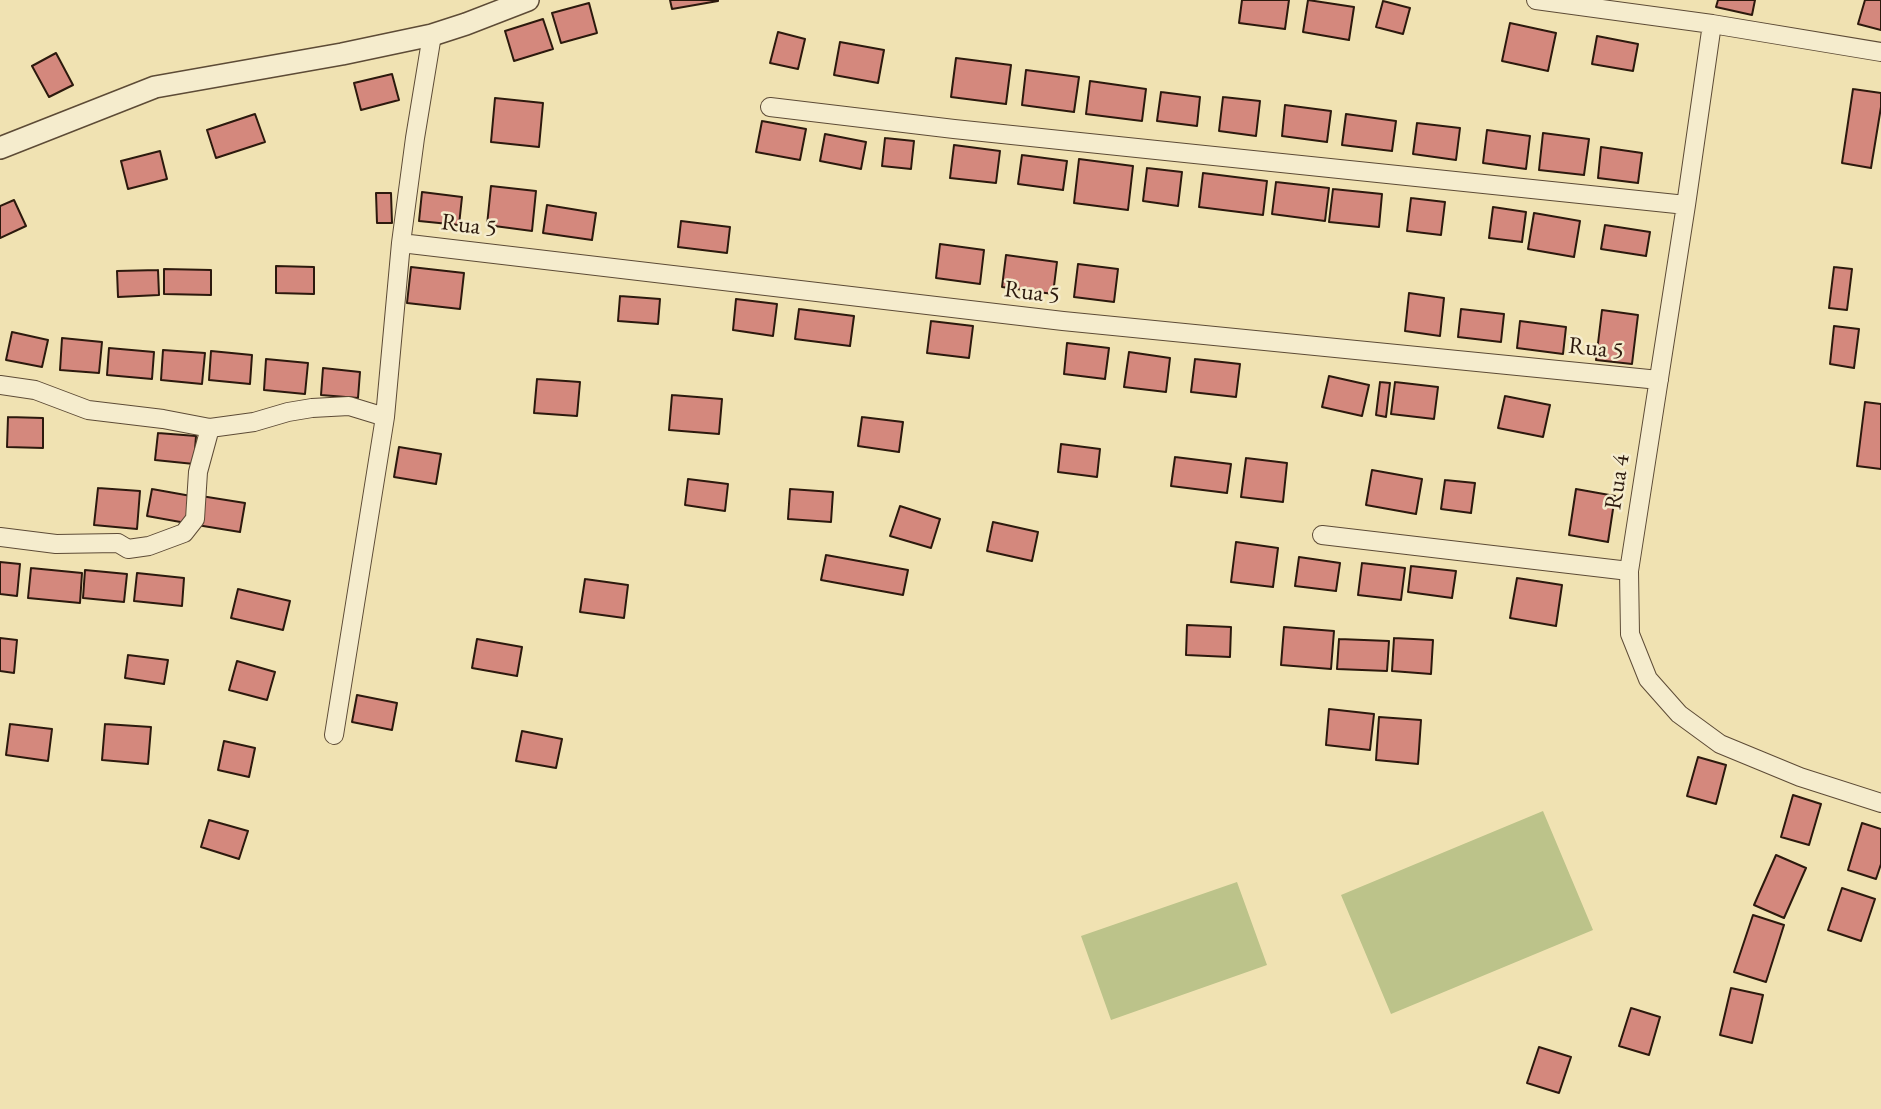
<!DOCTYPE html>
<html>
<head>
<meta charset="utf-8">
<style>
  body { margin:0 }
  canvas { display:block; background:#f0e2b2 }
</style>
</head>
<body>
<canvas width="1881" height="1109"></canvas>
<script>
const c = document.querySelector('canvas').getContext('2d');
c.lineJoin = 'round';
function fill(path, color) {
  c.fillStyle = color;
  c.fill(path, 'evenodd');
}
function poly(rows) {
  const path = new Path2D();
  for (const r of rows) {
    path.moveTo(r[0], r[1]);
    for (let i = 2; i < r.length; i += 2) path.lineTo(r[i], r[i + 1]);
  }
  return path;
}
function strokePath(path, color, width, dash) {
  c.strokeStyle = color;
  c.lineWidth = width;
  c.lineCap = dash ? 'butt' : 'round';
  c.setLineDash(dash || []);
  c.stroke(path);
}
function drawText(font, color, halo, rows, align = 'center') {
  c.font = font + ' "EB Garamond",serif';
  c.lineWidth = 5;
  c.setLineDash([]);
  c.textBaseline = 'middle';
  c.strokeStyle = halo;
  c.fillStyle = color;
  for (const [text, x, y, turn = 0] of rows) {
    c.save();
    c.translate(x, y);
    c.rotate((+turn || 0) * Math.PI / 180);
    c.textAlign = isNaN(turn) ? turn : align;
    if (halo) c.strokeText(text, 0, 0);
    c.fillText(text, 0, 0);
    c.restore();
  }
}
const green = poly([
  [1543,811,1593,930,1391,1014,1341,895],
  [1237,882,1267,965,1111,1020,1081,936]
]);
const building = poly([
  [670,0,718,0,718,1,672,9,670,0],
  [1242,0,1289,0,1285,29,1239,23,1242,0],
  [1308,0,1354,7,1349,40,1303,32,1308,0],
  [1718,0,1755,0,1752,15,1716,7,1718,0],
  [1865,0,1881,0,1881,30,1858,24,1865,0],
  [1383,1,1410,8,1403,34,1376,27,1383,1],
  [589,3,597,33,561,43,552,13,589,3],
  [543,19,553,49,514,61,505,31,543,19],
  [1510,23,1556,33,1548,71,1502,61,1510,23],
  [778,32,805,39,798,69,770,63,778,32],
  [1597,36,1638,44,1633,71,1592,64,1597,36],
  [840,42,884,50,878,83,834,75,840,42],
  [56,53,73,85,49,97,32,66,56,53],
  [956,58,1011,65,1006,104,951,97,956,58],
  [1026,70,1079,77,1074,112,1022,105,1026,70],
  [392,74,399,100,361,110,354,83,392,74],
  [1090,81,1146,89,1142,121,1086,114,1090,81],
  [1853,89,1881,93,1881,107,1871,168,1842,163,1853,89],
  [1161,92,1200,97,1197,126,1157,121,1161,92],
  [1223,97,1260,101,1256,136,1219,131,1223,97],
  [495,98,543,103,539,147,491,142,495,98],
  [1285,105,1331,111,1327,142,1282,136,1285,105],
  [255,114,265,142,216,158,207,130,255,114],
  [1346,114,1396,121,1392,151,1342,145,1346,114],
  [762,121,806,129,800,160,756,152,762,121],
  [1417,123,1460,128,1456,160,1413,154,1417,123],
  [1487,130,1530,136,1526,169,1483,163,1487,130],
  [1543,133,1589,139,1584,175,1539,170,1543,133],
  [825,134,866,142,861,169,820,161,825,134],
  [885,138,914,141,911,169,882,166,885,138],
  [954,145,1000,151,996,183,950,178,954,145],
  [1601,147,1642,153,1638,183,1598,178,1601,147],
  [160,151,167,179,128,189,121,161,160,151],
  [1022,155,1067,161,1063,190,1018,184,1022,155],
  [1079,159,1133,166,1128,210,1074,203,1079,159],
  [1147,168,1182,172,1178,206,1143,201,1147,168],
  [1203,173,1267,181,1263,215,1199,207,1203,173],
  [1276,182,1329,188,1325,221,1272,214,1276,182],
  [491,186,536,191,532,231,487,225,491,186],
  [1333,189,1382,194,1379,227,1329,222,1333,189],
  [422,192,462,197,459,225,419,221,422,192],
  [376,193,391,193,392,223,377,223,376,193],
  [1411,198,1445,202,1441,235,1407,231,1411,198],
  [14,200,26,226,0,238,0,206,14,200],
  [547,205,596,213,592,240,543,233,547,205],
  [1493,207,1526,212,1522,242,1489,238,1493,207],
  [1534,213,1580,221,1574,257,1528,249,1534,213],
  [681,221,730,227,727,253,678,247,681,221],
  [1605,225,1650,232,1646,256,1601,249,1605,225],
  [940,244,984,250,980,284,936,278,940,244],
  [1006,255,1057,262,1053,294,1002,287,1006,255],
  [1078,264,1118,269,1114,302,1074,297,1078,264],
  [276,266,314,267,314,294,276,293,276,266],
  [411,267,464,273,460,309,407,303,411,267],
  [1834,267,1852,269,1847,310,1829,308,1834,267],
  [164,269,211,270,211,295,164,294,164,269],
  [158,270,159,295,118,297,117,271,158,270],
  [1409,293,1444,298,1440,336,1405,331,1409,293],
  [620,296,660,299,658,324,618,321,620,296],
  [736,299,777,304,773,336,733,330,736,299],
  [799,309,854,316,850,346,795,339,799,309],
  [1461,309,1504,314,1501,342,1458,337,1461,309],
  [1602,310,1638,315,1632,364,1596,360,1602,310],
  [931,321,973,326,969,358,927,353,931,321],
  [1520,321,1566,327,1563,354,1517,348,1520,321],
  [1834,326,1859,329,1854,368,1830,364,1834,326],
  [12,332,48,340,42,367,6,360,12,332],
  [62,338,102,342,99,373,60,370,62,338],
  [1067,343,1109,348,1105,379,1064,374,1067,343],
  [109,348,154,352,152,379,107,375,109,348],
  [163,350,205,353,202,384,161,380,163,350],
  [211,351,252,355,250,384,209,380,211,351],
  [1129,352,1170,358,1166,392,1124,387,1129,352],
  [266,359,308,363,305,394,264,390,266,359],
  [1195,359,1240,364,1236,397,1191,392,1195,359],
  [323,368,360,372,358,398,321,395,323,368],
  [1329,376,1369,385,1362,416,1322,407,1329,376],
  [537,379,580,382,577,416,534,413,537,379],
  [1380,382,1390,383,1386,417,1376,415,1380,382],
  [1395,382,1438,387,1434,419,1391,414,1395,382],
  [672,395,722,399,719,434,669,430,672,395],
  [1505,396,1550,405,1543,437,1498,428,1505,396],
  [1865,402,1881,404,1881,469,1857,466,1865,402],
  [8,417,43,418,43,448,7,447,8,417],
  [862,417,903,422,899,452,858,446,862,417],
  [158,433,196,436,194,464,155,460,158,433],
  [1061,444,1100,449,1097,477,1058,472,1061,444],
  [399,447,441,454,436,484,394,477,399,447],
  [1175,457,1231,464,1227,493,1171,486,1175,457],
  [1246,458,1287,463,1283,502,1241,497,1246,458],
  [1372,470,1422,479,1416,514,1366,505,1372,470],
  [688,479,728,484,725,511,685,505,688,479],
  [1445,480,1475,483,1471,513,1441,509,1445,480],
  [98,488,140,491,137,529,94,525,98,488],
  [152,489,191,496,186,523,147,516,152,489],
  [790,489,833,492,831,522,788,519,790,489],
  [1576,489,1615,496,1608,542,1569,535,1576,489],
  [201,496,245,503,240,532,197,525,201,496],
  [900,506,940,519,931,548,890,536,900,506],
  [993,522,1038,532,1032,561,987,551,993,522],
  [1236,542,1278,548,1273,587,1231,582,1236,542],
  [826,555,908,570,903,595,821,580,826,555],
  [1299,557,1340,563,1336,591,1295,586,1299,557],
  [0,562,20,564,17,596,0,594,0,562],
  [1362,563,1405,568,1401,600,1358,595,1362,563],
  [1411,566,1456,571,1452,598,1408,592,1411,566],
  [31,568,82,573,80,603,28,598,31,568],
  [85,570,127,574,124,602,83,598,85,570],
  [137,573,184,578,182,606,134,601,137,573],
  [1517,578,1562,585,1556,626,1510,618,1517,578],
  [585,579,628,585,624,618,580,612,585,579],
  [238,589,290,601,283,630,231,618,238,589],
  [1187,625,1231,627,1230,657,1186,655,1187,625],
  [1284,627,1334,631,1331,669,1281,665,1284,627],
  [0,638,17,640,14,673,0,671,0,638],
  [1394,638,1433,640,1431,674,1392,671,1394,638],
  [477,639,522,647,517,676,472,668,477,639],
  [1339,639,1389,641,1387,671,1337,669,1339,639],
  [128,655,168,660,164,684,125,678,128,655],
  [237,661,275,672,267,700,229,690,237,661],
  [357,695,397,703,392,730,352,722,357,695],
  [1329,709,1374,714,1370,750,1326,745,1329,709],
  [1379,717,1421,720,1418,764,1376,760,1379,717],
  [10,724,52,729,48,761,6,755,10,724],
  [105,724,151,727,148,764,102,760,105,724],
  [522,731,562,739,556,768,516,761,522,731],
  [224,741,255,748,249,777,218,770,224,741],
  [1698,757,1726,765,1716,804,1687,796,1698,757],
  [1793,795,1821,804,1809,845,1781,837,1793,795],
  [209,820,248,831,239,859,201,847,209,820],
  [1862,823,1881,829,1881,864,1876,879,1848,870,1862,823],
  [1776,855,1806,868,1784,918,1754,905,1776,855],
  [1842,888,1875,899,1861,941,1828,930,1842,888],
  [1753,915,1784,925,1766,982,1734,972,1753,915],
  [1731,988,1763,995,1752,1043,1720,1035,1731,988],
  [1631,1008,1660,1017,1649,1055,1619,1046,1631,1008],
  [1539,1047,1571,1057,1559,1093,1527,1083,1539,1047]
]);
const minor = poly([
  [1536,0,1712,24,1881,52],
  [1712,24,1686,205,1629,571,1630,634,1648,679,1679,714,1720,744,1800,777,1881,803],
  [770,107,954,129,1686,205],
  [401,243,1063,321,1659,380],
  [0,385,35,390,88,410,163,419,210,428,254,422,288,412,312,408,349,406,385,417],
  [1322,535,1629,571],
  [0,537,56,544,118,543,128,549,149,546,184,533,195,519,198,472,210,428],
  [334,735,385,417,401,243,415,138,432,35]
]);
const tertiary = poly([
  [0,148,155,87,342,54,432,35,466,24,528,0]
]);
const streetNames = [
  ["Rua 5",469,226,7],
  ["Rua 5",1032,293,7],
  ["Rua 5",1596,349,6],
  ["Rua 4",1618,482,-81]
];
fill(green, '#bcc38a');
fill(building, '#d4887d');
strokePath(building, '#2c190d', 2);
strokePath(minor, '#5d4b36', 20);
strokePath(tertiary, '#5d4b36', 24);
strokePath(minor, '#f5eccd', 18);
strokePath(tertiary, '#f5eccd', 21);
drawText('24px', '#2c190d', '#f5eccd', streetNames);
</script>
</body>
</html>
